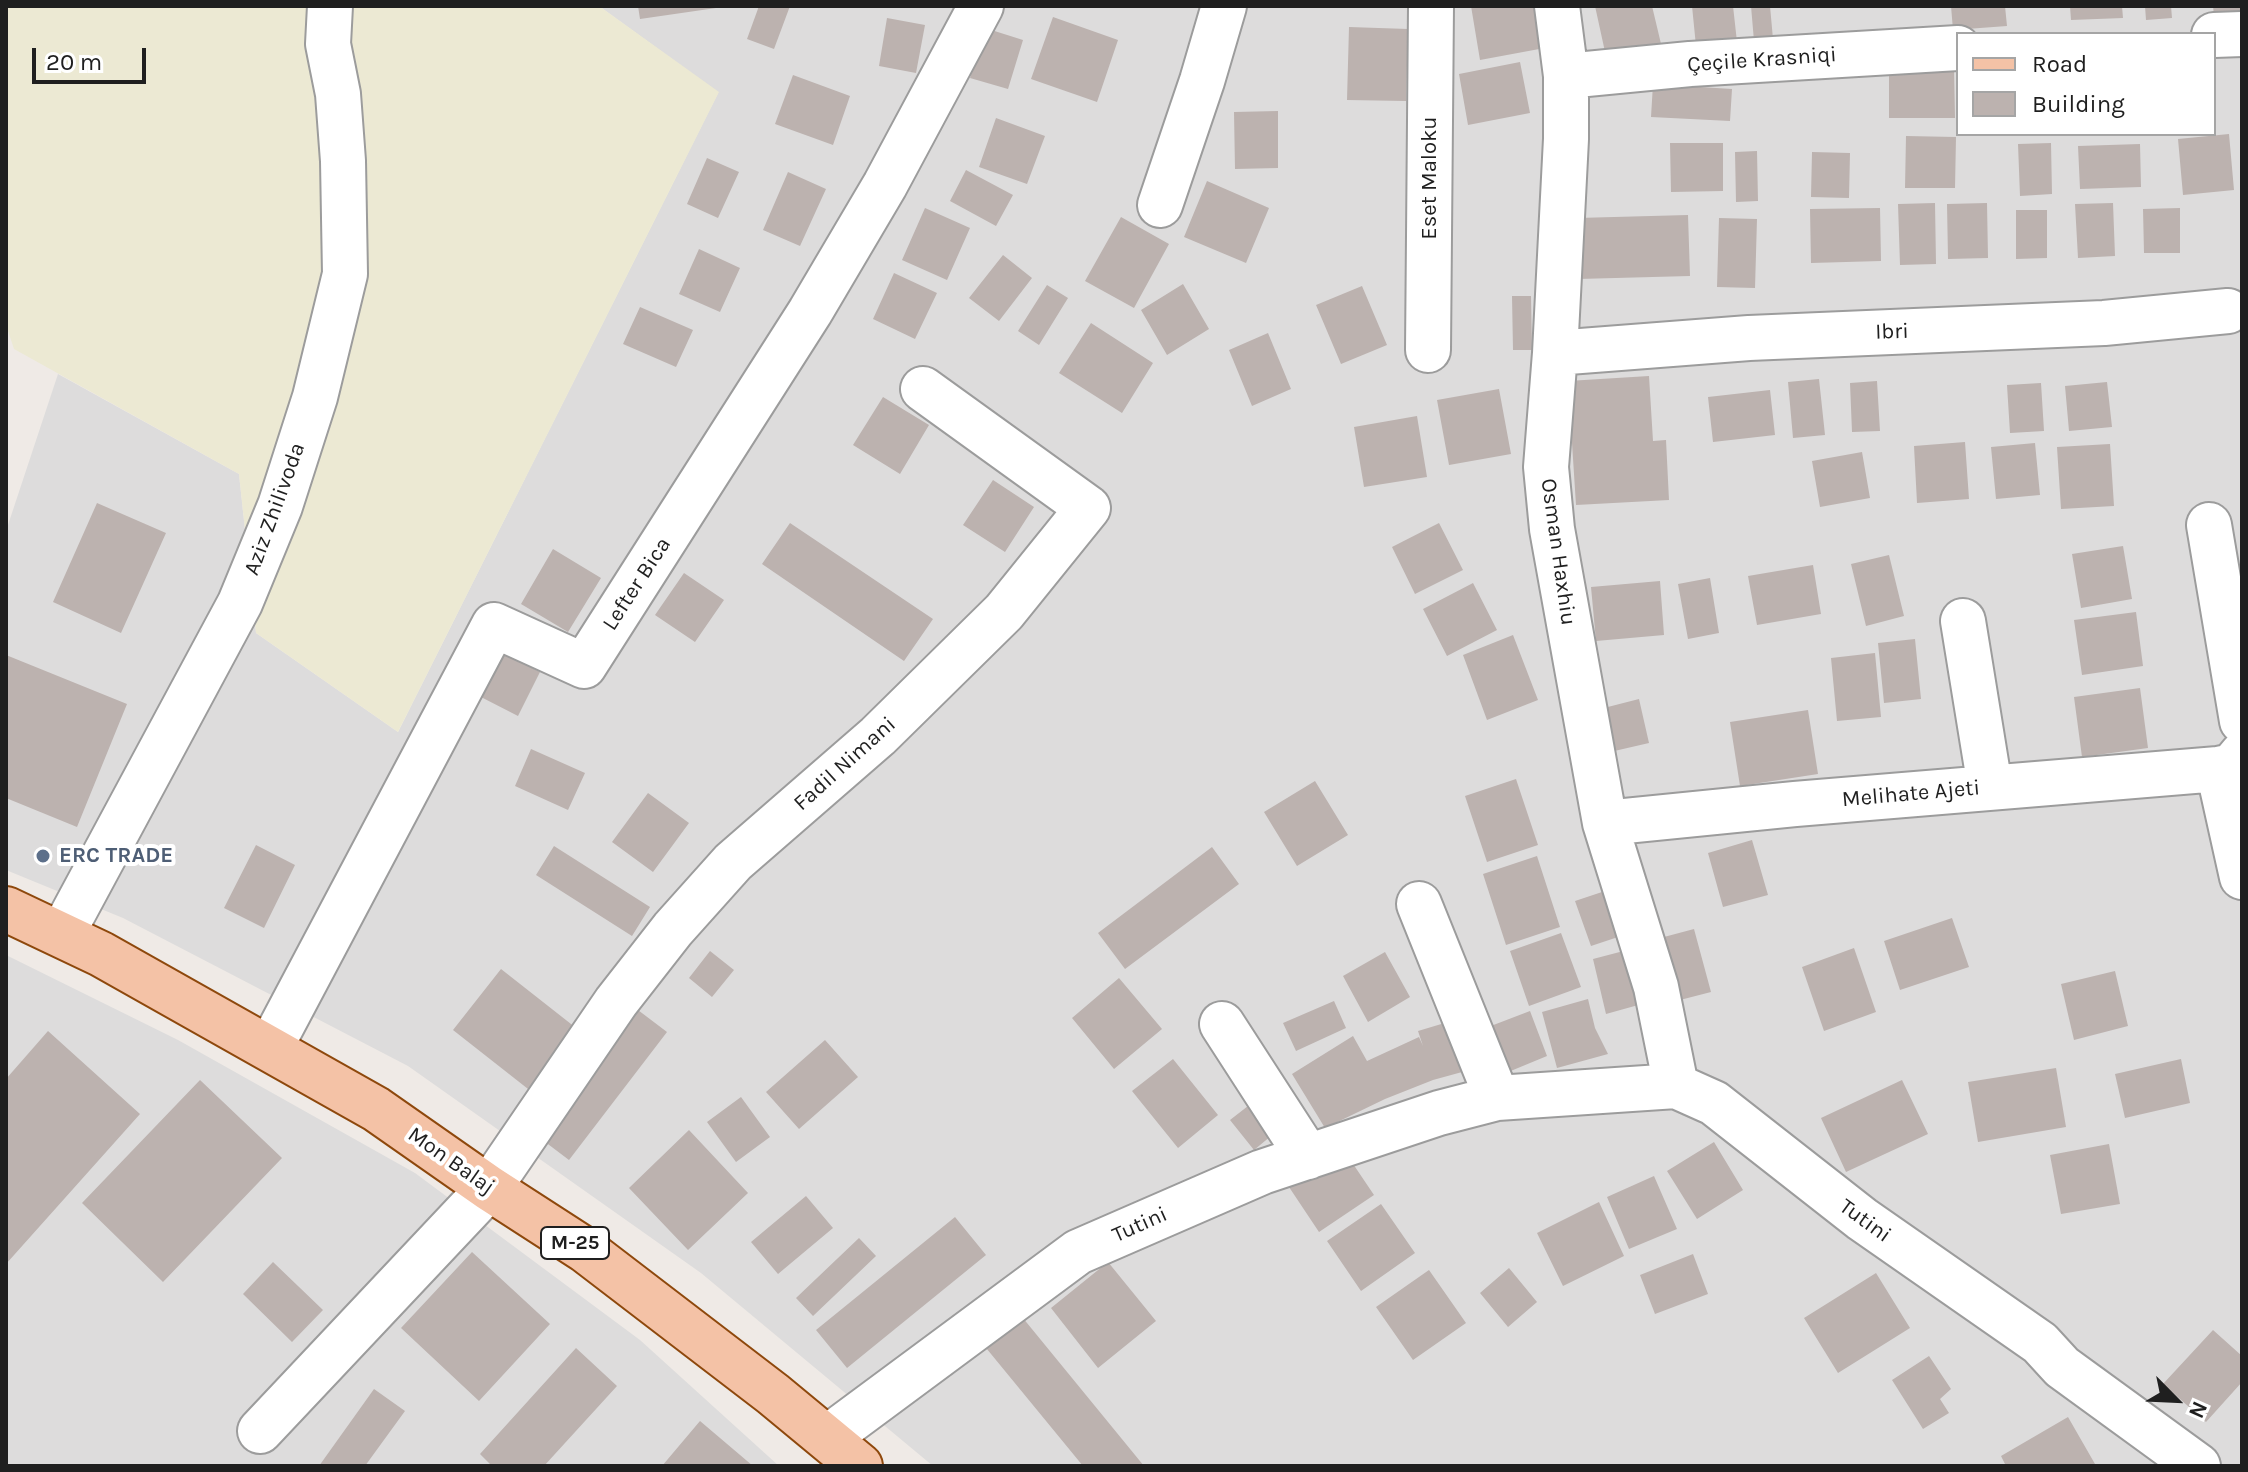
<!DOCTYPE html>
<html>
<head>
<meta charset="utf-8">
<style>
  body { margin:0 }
  #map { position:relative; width:2248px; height:1472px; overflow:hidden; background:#efeae6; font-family:Karla,sans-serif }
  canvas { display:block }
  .frame { position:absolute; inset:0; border:8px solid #1f1f1f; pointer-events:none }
  .legend { position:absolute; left:1956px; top:32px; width:260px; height:104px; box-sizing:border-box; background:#fff; border:2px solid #a5a5a5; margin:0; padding:10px 14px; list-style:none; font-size:24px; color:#1f1f1f }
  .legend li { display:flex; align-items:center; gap:16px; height:40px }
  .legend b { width:40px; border:2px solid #a5a5a5 }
  .north { position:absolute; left:2136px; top:1360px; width:80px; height:80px; -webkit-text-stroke:6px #fff; paint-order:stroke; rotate:114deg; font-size:22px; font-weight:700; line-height:32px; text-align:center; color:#1f1f1f }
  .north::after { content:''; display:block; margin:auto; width:28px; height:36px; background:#1f1f1f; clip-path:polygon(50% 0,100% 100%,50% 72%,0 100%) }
  .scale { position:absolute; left:32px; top:48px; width:114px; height:36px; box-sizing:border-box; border:4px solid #1f1f1f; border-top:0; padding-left:10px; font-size:24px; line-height:28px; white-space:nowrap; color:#1f1f1f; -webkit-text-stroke:6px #fff; paint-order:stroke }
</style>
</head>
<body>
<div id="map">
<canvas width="2248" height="1472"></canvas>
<div class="frame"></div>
<ul class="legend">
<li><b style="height:10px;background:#f4c2a6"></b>Road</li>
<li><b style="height:22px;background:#bcb2af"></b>Building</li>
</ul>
<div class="north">N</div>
<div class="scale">20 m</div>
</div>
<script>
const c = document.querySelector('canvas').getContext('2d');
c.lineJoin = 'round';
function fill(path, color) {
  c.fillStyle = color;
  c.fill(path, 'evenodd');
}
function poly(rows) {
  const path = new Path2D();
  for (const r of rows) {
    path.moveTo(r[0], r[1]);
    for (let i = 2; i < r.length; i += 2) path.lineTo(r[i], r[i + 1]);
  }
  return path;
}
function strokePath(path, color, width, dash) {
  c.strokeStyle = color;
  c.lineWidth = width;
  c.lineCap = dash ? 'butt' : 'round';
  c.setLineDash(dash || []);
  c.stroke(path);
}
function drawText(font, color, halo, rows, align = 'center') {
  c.font = font + ' Karla,sans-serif';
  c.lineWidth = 8;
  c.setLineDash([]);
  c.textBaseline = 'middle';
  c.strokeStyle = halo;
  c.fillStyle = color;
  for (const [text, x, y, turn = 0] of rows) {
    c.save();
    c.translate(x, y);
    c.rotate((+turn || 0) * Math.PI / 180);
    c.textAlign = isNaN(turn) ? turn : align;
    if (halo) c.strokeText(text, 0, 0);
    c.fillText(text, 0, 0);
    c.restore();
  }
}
const residential = poly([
  [599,6,2242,6,2242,1466,933,1466,701,1273,408,1066,123,918,6,870,6,531,58,374,239,474,256,633,398,732,718,93],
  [1958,34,2214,34,2214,134,1958,134],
  [6,955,178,1040,415,1173,640,1340,779,1466,6,1466]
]);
const farmland = poly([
  [6,6,599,6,719,92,398,732,256,633,239,474,14,349,6,325]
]);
const building = poly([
  [638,6,716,6,716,8,640,19],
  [759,6,790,6,774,49,747,39],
  [1471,6,1543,6,1550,47,1480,60],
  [1595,6,1652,6,1662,48,1607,61],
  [1692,6,1733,6,1737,42,1696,46],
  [1751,6,1770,6,1773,39,1754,41],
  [1951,6,2005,6,2007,26,1953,30],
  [2070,6,2122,6,2123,18,2071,20],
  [2145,6,2171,6,2172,18,2146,20],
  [2213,6,2242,6,2242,13,2214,16],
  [1053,17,1118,40,1097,102,1031,79],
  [887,18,925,25,916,73,879,66],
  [1349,27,1408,29,1406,101,1347,100],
  [985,28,1023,40,1008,89,970,78],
  [1520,62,1530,113,1468,125,1459,74],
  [1889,68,1954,68,1955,118,1889,118],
  [793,75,850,96,833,145,775,124],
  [1653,84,1732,89,1730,121,1651,117],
  [1278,111,1278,168,1235,169,1234,112],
  [996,118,1045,136,1027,184,979,167],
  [2229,134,2234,190,2183,195,2178,139],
  [1906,136,1956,137,1955,188,1905,188],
  [1670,143,1723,143,1723,191,1671,192],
  [2051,143,2052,194,2020,196,2018,144],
  [2140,144,2141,187,2080,189,2078,146],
  [1757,151,1758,201,1736,202,1735,152],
  [1812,152,1850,153,1849,198,1811,197],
  [707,158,739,172,718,218,687,204],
  [966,170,1013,195,996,226,950,201],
  [788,172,826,189,800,246,763,230],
  [1207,181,1269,208,1246,263,1184,237],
  [1935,203,1936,264,1900,265,1898,204],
  [1987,203,1988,258,1948,259,1947,204],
  [2113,203,2115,256,2078,258,2075,204],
  [925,208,970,228,947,280,902,260],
  [1880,208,1881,261,1811,263,1810,209],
  [2180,208,2180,253,2144,253,2143,209],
  [2016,210,2047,210,2047,258,2016,259],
  [1688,215,1690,276,1578,279,1577,218],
  [1121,217,1169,244,1134,308,1085,281],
  [1719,218,1757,219,1755,288,1717,287],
  [699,249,740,268,720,312,679,294],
  [1003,255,1032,278,999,321,969,298],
  [894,273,937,293,915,339,873,319],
  [1183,284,1209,329,1167,355,1141,310],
  [1047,285,1068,298,1039,345,1018,331],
  [1362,286,1387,345,1341,364,1316,305],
  [1512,296,1531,296,1532,350,1513,350],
  [640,307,693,330,676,367,623,344],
  [1091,323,1153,363,1122,413,1059,373],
  [1268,333,1291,389,1252,406,1229,350],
  [1649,376,1653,441,1666,440,1669,500,1576,505,1568,381],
  [1819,379,1825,435,1793,438,1788,382],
  [1877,381,1880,431,1852,432,1850,383],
  [2107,382,2112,427,2069,431,2065,386],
  [2041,383,2044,431,2010,433,2007,385],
  [1499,389,1511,454,1449,465,1437,400],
  [1770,390,1775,435,1713,442,1708,397],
  [883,397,929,425,900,474,853,445],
  [1417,416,1427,477,1364,487,1354,427],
  [1965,442,1969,499,1917,503,1914,446],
  [2035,443,2040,495,1996,499,1991,447],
  [2110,444,2114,506,2061,509,2057,447],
  [1862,452,1870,498,1820,507,1812,461],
  [993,480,1034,507,1005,552,963,525],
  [97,503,166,533,121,633,53,602],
  [790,523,933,619,904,661,762,564],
  [1439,523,1463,570,1415,594,1392,547],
  [2123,546,2132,599,2081,608,2072,554],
  [553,549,601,578,568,632,521,604],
  [1889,555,1904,616,1866,626,1851,564],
  [1813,565,1821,614,1757,625,1748,576],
  [684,573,724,600,695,642,655,615],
  [1710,578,1719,633,1688,639,1678,584],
  [1660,581,1664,635,1596,641,1591,587],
  [1473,583,1497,630,1447,656,1423,609],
  [2136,612,2143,666,2082,675,2074,620],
  [1513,635,1538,700,1487,720,1463,655],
  [1915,639,1921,699,1884,703,1878,643],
  [501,652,540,672,518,716,479,696],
  [1875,653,1881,717,1837,721,1831,658],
  [6,655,127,704,77,827,6,798],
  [2140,688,2148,748,2082,757,2074,697],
  [1639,699,1649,743,1610,752,1600,709],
  [1808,710,1818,774,1740,786,1730,722],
  [531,749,585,773,568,810,515,786],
  [1516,779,1538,845,1487,862,1465,796],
  [1315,781,1348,835,1297,866,1264,812],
  [648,793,689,823,653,872,612,842],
  [1752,840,1768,895,1723,907,1708,853],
  [256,845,295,865,264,928,224,908],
  [554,846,650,907,632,936,536,875],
  [1212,847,1239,884,1125,969,1098,933],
  [1537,856,1560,927,1506,945,1483,874],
  [1614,888,1630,933,1591,946,1575,901],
  [1952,918,1969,967,1900,990,1884,941],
  [1694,929,1711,992,1680,1000,1664,937],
  [1561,933,1581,987,1529,1006,1510,951],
  [1635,948,1649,1002,1606,1014,1593,959],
  [1854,948,1876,1012,1824,1031,1802,967],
  [710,951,734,970,712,997,689,978],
  [1385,952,1410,997,1368,1022,1343,976],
  [501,969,585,1035,537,1096,453,1030],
  [2115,971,2128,1026,2074,1040,2061,984],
  [1119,978,1162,1029,1114,1069,1072,1018],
  [1588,999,1595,1028,1608,1054,1557,1068,1542,1012],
  [1334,1001,1346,1028,1296,1051,1283,1023],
  [630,1004,667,1032,569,1160,532,1132],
  [1530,1011,1547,1056,1501,1075,1483,1029],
  [1458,1019,1473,1069,1433,1080,1385,1099,1325,1128,1292,1074,1353,1036,1367,1061,1419,1037,1423,1046,1418,1031],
  [48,1031,140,1114,6,1264,6,1079],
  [825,1040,858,1077,799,1129,766,1092],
  [1173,1059,1218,1115,1178,1148,1132,1091],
  [2181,1059,2190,1103,2125,1118,2115,1074],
  [2056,1068,2066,1127,1978,1142,1968,1082],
  [200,1080,282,1158,163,1282,82,1203],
  [1902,1080,1928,1134,1846,1172,1821,1118],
  [741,1097,770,1137,736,1162,707,1122],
  [1248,1106,1271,1136,1254,1150,1230,1120],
  [689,1130,748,1193,688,1250,629,1188],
  [1714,1142,1743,1190,1697,1219,1667,1171],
  [2109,1144,2120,1204,2061,1214,2050,1155],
  [1345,1152,1374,1195,1319,1232,1281,1175],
  [1654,1176,1677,1229,1629,1249,1607,1197],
  [806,1196,833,1228,778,1274,751,1242],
  [1599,1202,1624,1256,1563,1286,1537,1233],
  [1381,1204,1415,1253,1361,1291,1327,1241],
  [955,1217,986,1255,847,1368,816,1330],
  [859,1238,876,1256,813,1316,796,1298],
  [472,1252,550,1324,479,1401,401,1328],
  [1693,1254,1708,1294,1655,1314,1640,1275],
  [273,1262,323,1310,292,1342,243,1294],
  [1108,1262,1156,1321,1098,1368,1051,1308],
  [1509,1268,1537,1302,1508,1327,1480,1293],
  [1429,1270,1466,1323,1413,1360,1376,1307],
  [1876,1273,1910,1328,1838,1373,1804,1318],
  [1018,1312,1144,1466,1083,1466,982,1343],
  [2213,1330,2242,1356,2242,1382,2206,1422,2163,1384],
  [576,1348,617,1386,544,1466,492,1466,480,1454],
  [1929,1356,1951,1389,1940,1399,1949,1413,1923,1429,1892,1380],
  [374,1389,405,1411,365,1466,319,1466],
  [2068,1417,2095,1464,2091,1466,2006,1466,2001,1456],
  [700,1421,753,1466,662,1466]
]);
const minor = poly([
  [1557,6,1566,76,1566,139,1555,353,1546,467,1552,529,1605,823,1656,987,1676,1086],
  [2214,35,2242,34],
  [1566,76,1690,64,1958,48],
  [1160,205,1202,81,1224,6],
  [1428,350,1431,6],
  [1555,353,1749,338,2104,323,2228,311],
  [2209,525,2242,721],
  [1963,621,1990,787],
  [2218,769,2242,877],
  [1605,823,1795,804,2218,769,2232,766,2242,754],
  [1419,904,1497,1098],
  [62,934,240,603,280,506,315,397,345,274,343,161,338,94,328,44,330,6],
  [1222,1024,1308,1157],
  [270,1048,494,625,584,666,810,312,885,185,981,6],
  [260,1431,489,1188,616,1002,673,929,733,862,878,736,1004,612,1088,508,923,389],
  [827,1438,1078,1252,1262,1172,1439,1113,1497,1098,1676,1086,1714,1103,1862,1219,2040,1343,2062,1367,2198,1466]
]);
const major = poly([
  [6,909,101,954,376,1109,489,1188,585,1250,773,1394,860,1466]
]);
const markers = [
  [43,856,8,"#5c6f8a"]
];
const shields = [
  [575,1243,68]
];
const shieldNames = [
  ["M-25",575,1243]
];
const streetNames = [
  ["Çeçile Krasniqi",1762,60,-4],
  ["Eset Maloku",1430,178,-90],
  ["Ibri",1892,332,-2],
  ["Aziz Zhilivoda",275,509,-70],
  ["Osman Haxhiu",1558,552,82],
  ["Lefter Bica",637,584,-57],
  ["Fadil Nimani",845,764,-42],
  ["Melihate Ajeti",1911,794,-5],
  ["Mon Balaj",451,1161,35],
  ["Tutini",1865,1221,36],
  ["Tutini",1140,1225,-24]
];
const serviceNames = [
  ["ERC TRADE",59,856]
];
fill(residential, '#dddcdc');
fill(farmland, '#ece9d3');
fill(building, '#bcb2af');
strokePath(minor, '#9c9c9c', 48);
strokePath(major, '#8e480c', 48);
strokePath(minor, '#fff', 44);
strokePath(major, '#f4c2a6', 44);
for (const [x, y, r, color] of markers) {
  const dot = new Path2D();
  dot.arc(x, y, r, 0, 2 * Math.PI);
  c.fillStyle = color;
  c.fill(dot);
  strokePath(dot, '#fff', 3);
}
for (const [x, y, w] of shields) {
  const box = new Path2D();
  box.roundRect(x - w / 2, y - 16, w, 32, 6);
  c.fillStyle = '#fff';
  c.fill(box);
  strokePath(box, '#1f1f1f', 2);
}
drawText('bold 20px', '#1f1f1f', null, shieldNames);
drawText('22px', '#1f1f1f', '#fff', streetNames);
drawText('bold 22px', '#4e5e75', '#fff', serviceNames, 'left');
</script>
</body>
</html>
